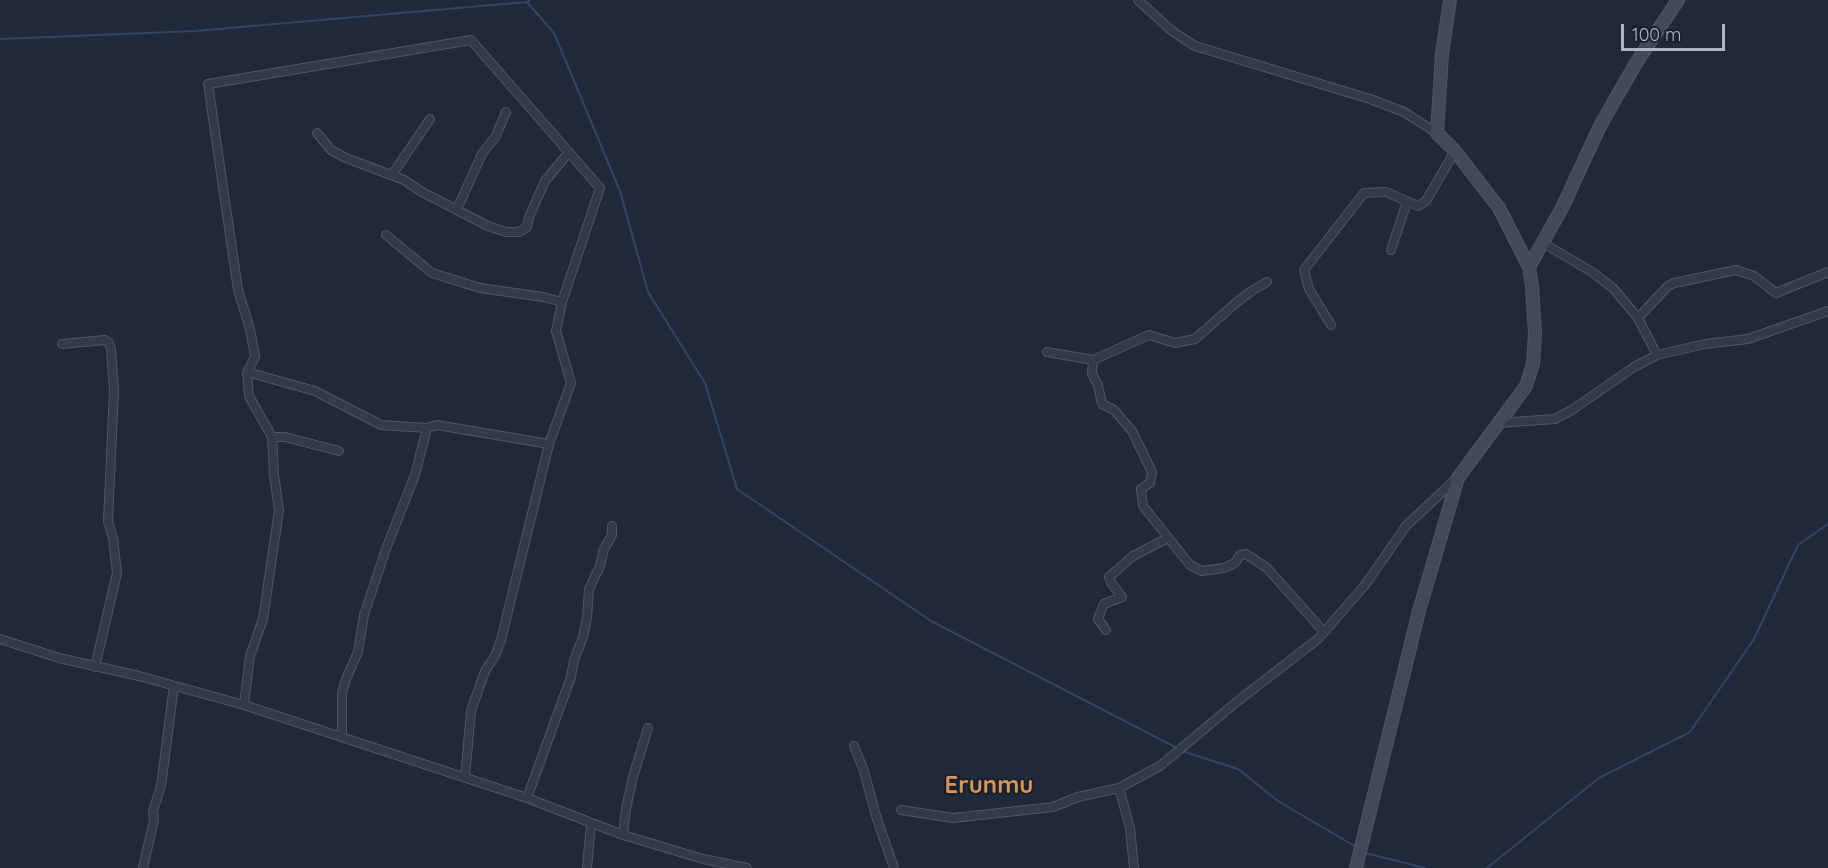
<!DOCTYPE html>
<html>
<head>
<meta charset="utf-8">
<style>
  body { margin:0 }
  #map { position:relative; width:1828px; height:868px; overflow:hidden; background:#202939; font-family:Quicksand,sans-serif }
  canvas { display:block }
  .scale { position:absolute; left:1621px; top:24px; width:104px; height:27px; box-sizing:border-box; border:3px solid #aeb6c6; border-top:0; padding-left:8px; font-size:18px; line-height:21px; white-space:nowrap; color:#aeb6c6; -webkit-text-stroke:4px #19202e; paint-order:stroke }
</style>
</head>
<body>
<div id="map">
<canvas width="1828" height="868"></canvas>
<div class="scale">100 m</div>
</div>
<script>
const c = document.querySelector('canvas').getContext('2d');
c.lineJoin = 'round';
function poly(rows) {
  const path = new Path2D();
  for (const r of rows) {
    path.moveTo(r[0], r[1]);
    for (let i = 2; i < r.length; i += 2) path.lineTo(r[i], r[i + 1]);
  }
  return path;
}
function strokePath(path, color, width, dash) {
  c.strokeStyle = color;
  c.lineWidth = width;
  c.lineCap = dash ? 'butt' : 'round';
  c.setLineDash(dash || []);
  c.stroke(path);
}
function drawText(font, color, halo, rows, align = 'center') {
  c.font = font + ' Quicksand,sans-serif';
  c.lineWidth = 4.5;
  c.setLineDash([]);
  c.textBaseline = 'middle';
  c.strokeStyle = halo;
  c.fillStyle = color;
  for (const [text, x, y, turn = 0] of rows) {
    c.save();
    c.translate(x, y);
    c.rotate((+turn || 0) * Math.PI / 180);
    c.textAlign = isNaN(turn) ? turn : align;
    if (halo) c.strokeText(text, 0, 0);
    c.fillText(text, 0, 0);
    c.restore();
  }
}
const stream = poly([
  [527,2,554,33,620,191,648,292,705,383,737,489,931,621,1177,748],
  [0,39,195,31,527,2,530,0],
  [1182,751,1238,769,1278,801,1356,847],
  [1364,851,1369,854,1425,868],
  [1487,868,1599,778,1690,732,1754,639,1798,545,1828,524]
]);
const street = poly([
  [1138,0,1172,31,1195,46,1370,99,1404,112,1437,133],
  [317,133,331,150,346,158,404,180,422,192,488,226,506,232,519,232,527,227,529,217,545,181,569,152],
  [392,175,430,119],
  [457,209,482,154,496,136,506,112],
  [386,235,432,273,480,288,543,297,562,302],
  [1543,243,1592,272,1613,288,1638,318,1657,355],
  [1391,250,1407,202],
  [1267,282,1253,290,1237,302,1195,339,1175,343,1149,335,1093,360,1092,374,1098,385,1102,404,1114,410,1132,431,1152,472,1150,483,1141,489,1143,506,1190,565,1202,571,1224,568,1235,563,1240,555,1246,554,1267,568,1324,632],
  [1638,318,1668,286,1674,283,1736,270,1754,276,1776,293,1828,272],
  [1331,325,1309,289,1304,270,1364,193,1386,192,1418,206,1426,201,1455,151],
  [62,344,105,340,109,343,111,349,114,391,108,521,113,538,117,573,95,667],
  [1047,352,1093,360],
  [247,372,315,391,381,425,427,428,437,425,549,444],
  [1498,423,1555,419,1572,410,1634,367,1657,355,1705,344,1748,339,1828,311],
  [272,437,285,437,339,451],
  [1106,630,1098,619,1104,604,1122,597,1112,584,1109,577,1133,556,1168,538],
  [0,639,59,658,139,676,244,705,527,798,623,835,703,859,747,868],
  [244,705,250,656,263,619,279,510,274,475,272,437,249,396,247,372,255,357,250,329,238,290,208,84,471,40,600,188,562,302,556,331,571,383,549,444,501,640,495,656,485,671,471,711,465,778],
  [342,737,342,693,346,679,358,652,364,615,386,549,415,475,427,428],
  [854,746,864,771,876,816,894,868],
  [1119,788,1130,828,1134,868],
  [527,798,571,677,574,660,583,637,587,618,589,589,600,566,604,549,612,535,612,526],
  [901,810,953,818,1053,807,1078,797,1119,788,1160,766,1239,700,1318,639,1365,585,1406,526,1457,478],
  [623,835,626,809,633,777,648,728],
  [143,868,154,820,153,811,161,786,174,686],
  [587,868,591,824]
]);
const secondary = poly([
  [1529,267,1562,208,1600,126,1636,63,1678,0],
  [1356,868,1419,611,1458,478,1526,386,1533,364,1535,334,1532,286,1529,267,1499,208,1455,151,1437,133,1442,54,1450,0]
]);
const quarterNames = [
  ["Erunmu",989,786]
];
strokePath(stream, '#324461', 2);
strokePath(street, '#4e5664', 10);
strokePath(secondary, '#4e5664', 14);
strokePath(street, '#333b49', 8);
strokePath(secondary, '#414a5c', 12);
drawText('bold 24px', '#d79657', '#19202e', quarterNames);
</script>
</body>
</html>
